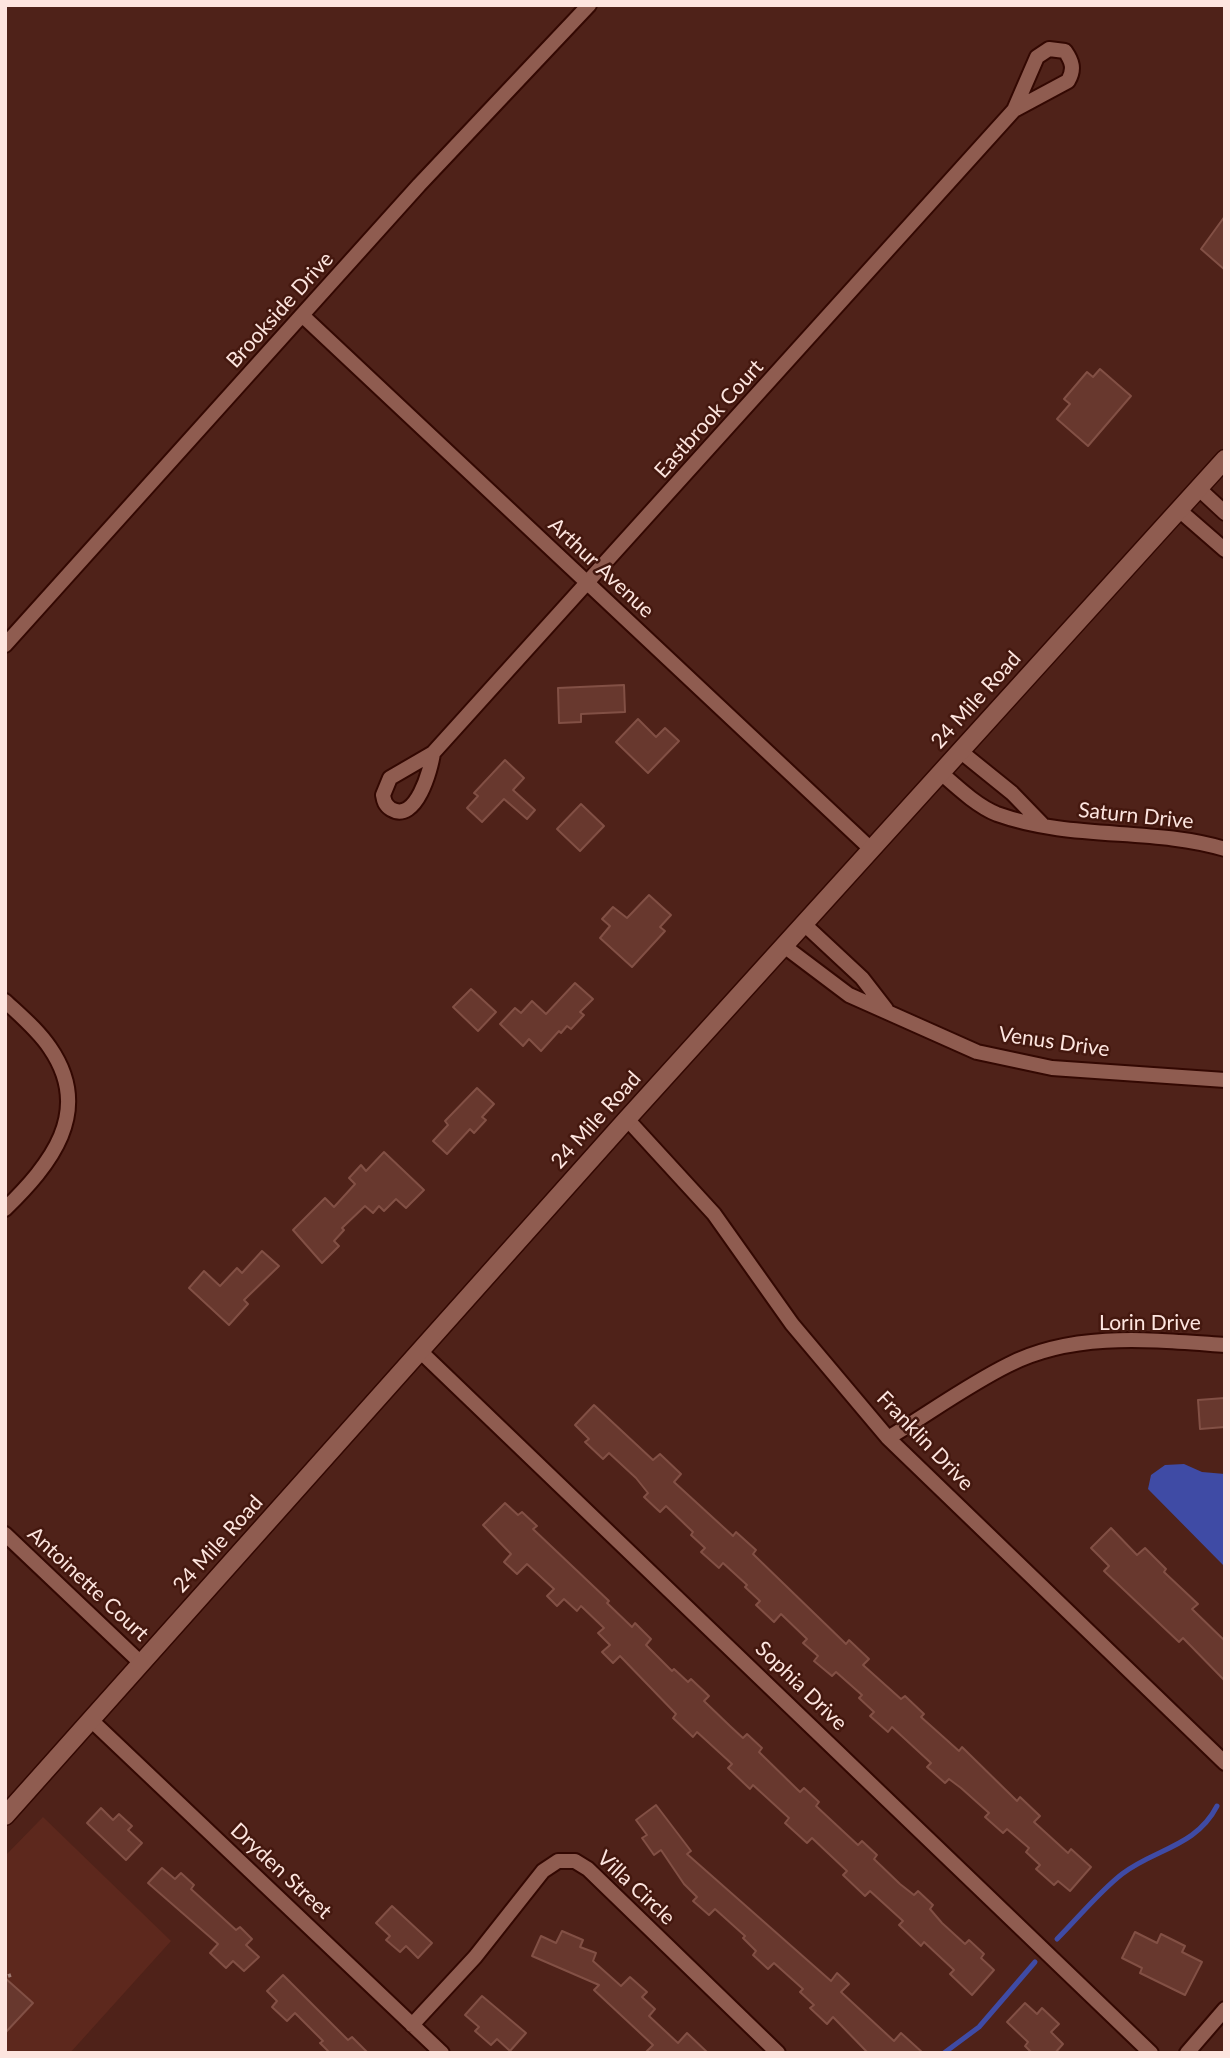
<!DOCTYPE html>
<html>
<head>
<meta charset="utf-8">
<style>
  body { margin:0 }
  #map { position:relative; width:1230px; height:2058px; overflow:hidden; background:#4f2219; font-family:Lato,sans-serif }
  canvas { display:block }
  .frame { position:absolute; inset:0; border:7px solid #fde5df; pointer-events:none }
</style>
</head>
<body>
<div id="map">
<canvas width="1230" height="2058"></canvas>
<div class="frame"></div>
</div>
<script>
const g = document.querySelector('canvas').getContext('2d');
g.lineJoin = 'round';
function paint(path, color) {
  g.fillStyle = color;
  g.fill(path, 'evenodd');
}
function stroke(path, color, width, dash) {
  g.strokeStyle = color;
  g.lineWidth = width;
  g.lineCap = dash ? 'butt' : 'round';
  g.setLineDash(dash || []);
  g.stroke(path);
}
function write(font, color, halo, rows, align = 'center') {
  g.font = font + ' Lato,sans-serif';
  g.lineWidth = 5;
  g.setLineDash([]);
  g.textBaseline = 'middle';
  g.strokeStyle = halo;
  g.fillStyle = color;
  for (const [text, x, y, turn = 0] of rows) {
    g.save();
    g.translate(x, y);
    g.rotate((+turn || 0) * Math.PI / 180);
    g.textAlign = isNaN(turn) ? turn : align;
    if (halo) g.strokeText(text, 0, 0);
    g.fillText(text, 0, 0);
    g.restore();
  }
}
const built = new Path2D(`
  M 43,1817 L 171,1941 L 70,2053 L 5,2053 L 5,1856 Z`);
const water = new Path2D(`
  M 1184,1464 L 1202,1472 L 1225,1474 L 1225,1567 L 1148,1489 L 1151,1475 L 1165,1465 Z`);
const stream = new Path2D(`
  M 1057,1939 C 1078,1918 1099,1892 1122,1874 C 1154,1849 1196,1847 1217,1806
  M 944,2053 L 979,2027 L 1035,1962`);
const building = new Path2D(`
  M 1225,216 L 1225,270 L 1201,249 Z
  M 1100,369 L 1131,396 L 1088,446 L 1057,419 L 1070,404 L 1064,399 L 1087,372 L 1093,377 Z
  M 624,685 L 625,712 L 581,714 L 581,722 L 559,723 L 558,688 Z
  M 638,719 L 656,737 L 665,728 L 679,741 L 648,773 L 616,742 Z
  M 505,760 L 524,778 L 513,790 L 535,810 L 527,819 L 504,799 L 482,822 L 467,808 L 478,796 L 474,793 Z
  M 581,804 L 604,826 L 580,851 L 557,829 Z
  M 649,895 L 671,915 L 660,927 L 665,931 L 632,967 L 600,938 L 610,926 L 602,919 L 613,907 L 627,918 Z
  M 575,983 L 593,999 L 580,1012 L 584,1015 L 571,1029 L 567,1026 L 561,1033 L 559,1031 L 541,1051 L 529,1039 L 523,1046 L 500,1024 L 515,1008 L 521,1013 L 532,1001 L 546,1014 Z
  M 471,989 L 496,1012 L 478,1031 L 453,1007 Z
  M 477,1088 L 494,1104 L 482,1117 L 486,1120 L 474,1133 L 470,1129 L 447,1154 L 433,1141 L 448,1125 L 445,1121 Z
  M 384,1152 L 424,1190 L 406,1208 L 396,1199 L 384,1211 L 379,1206 L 373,1213 L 365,1206 L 342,1228 L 344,1230 L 334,1241 L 339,1246 L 322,1263 L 293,1230 L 325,1198 L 334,1207 L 355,1184 L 349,1178 L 361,1165 L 366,1171 Z
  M 262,1251 L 279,1266 L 244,1300 L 248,1304 L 229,1325 L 189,1288 L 204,1271 L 220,1286 L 237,1268 L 242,1273 Z
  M 1225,1398 L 1225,1427 L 1200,1429 L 1198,1400 Z
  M 594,1405 L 653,1460 L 660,1454 L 681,1474 L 674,1482 L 733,1536 L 736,1532 L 756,1550 L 753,1554 L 846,1644 L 849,1640 L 869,1659 L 863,1665 L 901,1699 L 905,1696 L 924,1714 L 921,1717 L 959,1751 L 962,1747 L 1017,1801 L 1020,1797 L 1040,1816 L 1034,1822 L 1068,1853 L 1071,1849 L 1091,1867 L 1070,1891 L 1058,1881 L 1054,1885 L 1036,1869 L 1040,1865 L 1026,1852 L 1029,1848 L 1007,1829 L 1003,1833 L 985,1817 L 989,1813 L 961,1788 L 949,1779 L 945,1783 L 927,1767 L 931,1763 L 892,1727 L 888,1732 L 870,1716 L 874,1712 L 859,1698 L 862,1695 L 836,1672 L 832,1676 L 814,1661 L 818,1656 L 803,1643 L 807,1639 L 781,1614 L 774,1622 L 756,1605 L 760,1601 L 745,1587 L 747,1585 L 723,1563 L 719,1568 L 701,1552 L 705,1548 L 691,1535 L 693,1532 L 666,1506 L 660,1512 L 644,1497 L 648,1493 L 636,1478 L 609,1453 L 603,1459 L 585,1442 L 589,1439 L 575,1425 Z
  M 505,1503 L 518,1515 L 522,1512 L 537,1526 L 533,1529 L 609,1601 L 607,1603 L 632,1627 L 635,1623 L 651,1639 L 646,1645 L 672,1671 L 674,1669 L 688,1682 L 691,1679 L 709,1696 L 704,1701 L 730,1726 L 743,1738 L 747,1734 L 762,1748 L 759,1752 L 800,1792 L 804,1788 L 819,1802 L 816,1806 L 845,1833 L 858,1845 L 862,1841 L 877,1855 L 874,1859 L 900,1884 L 914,1895 L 918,1891 L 933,1905 L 930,1909 L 942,1923 L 965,1944 L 969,1940 L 984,1954 L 981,1958 L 994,1970 L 972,1995 L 950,1974 L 954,1970 L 924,1942 L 921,1946 L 899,1925 L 903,1921 L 870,1891 L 865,1896 L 843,1875 L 847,1871 L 812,1838 L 807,1843 L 785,1823 L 789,1818 L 753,1785 L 750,1789 L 728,1768 L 732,1764 L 697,1732 L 693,1737 L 673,1718 L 676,1714 L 620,1656 L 613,1663 L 602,1652 L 610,1645 L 598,1633 L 604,1628 L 581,1606 L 577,1611 L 564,1599 L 557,1606 L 547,1596 L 554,1589 L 527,1564 L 517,1574 L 504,1562 L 511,1554 L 483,1525 Z
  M 1111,1528 L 1137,1555 L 1145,1548 L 1166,1569 L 1164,1572 L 1198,1604 L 1192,1609 L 1225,1641 L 1225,1681 L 1183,1638 L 1179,1642 L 1104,1571 L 1109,1566 L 1091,1548 Z
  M 656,1805 L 691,1851 L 687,1854 L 831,1981 L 837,1973 L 849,1984 L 841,1992 L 894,2041 L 901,2033 L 923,2053 L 868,2053 L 833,2017 L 827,2024 L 810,2008 L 814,2005 L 800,1992 L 803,1989 L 774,1963 L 768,1969 L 753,1955 L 756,1951 L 743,1938 L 745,1936 L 715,1909 L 709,1915 L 693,1901 L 697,1897 L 684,1884 L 661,1850 L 654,1855 L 642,1838 L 647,1835 L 636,1820 Z
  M 101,1808 L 113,1820 L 119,1814 L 132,1826 L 128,1830 L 142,1843 L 126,1860 L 87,1823 Z
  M 162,1868 L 175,1879 L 181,1873 L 194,1885 L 191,1889 L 236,1930 L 240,1927 L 252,1939 L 246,1945 L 259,1957 L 244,1971 L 233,1961 L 226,1968 L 210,1953 L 218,1944 L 148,1883 Z
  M 392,1906 L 432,1943 L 418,1958 L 406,1946 L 400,1952 L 386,1940 L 390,1936 L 376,1923 Z
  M 562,1931 L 583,1940 L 580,1947 L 596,1953 L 593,1961 L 621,1986 L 630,1977 L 647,1992 L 642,1997 L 655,2009 L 649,2016 L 678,2043 L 687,2033 L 708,2053 L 645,2053 L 653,2045 L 594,1990 L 599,1985 L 532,1956 L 541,1936 L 556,1943 Z
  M 1135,1932 L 1157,1943 L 1161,1934 L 1185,1946 L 1182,1952 L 1202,1962 L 1185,1995 L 1140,1973 L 1142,1968 L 1122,1958 Z
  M 283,1975 L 348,2040 L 352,2037 L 368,2053 L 330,2053 L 320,2043 L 323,2041 L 295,2013 L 287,2021 L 272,2007 L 277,2001 L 267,1991 Z
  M 5,1978 L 33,2003 L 5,2033 Z
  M 482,1996 L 526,2033 L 510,2051 L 497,2039 L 491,2045 L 475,2031 L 479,2027 L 465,2015 Z
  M 1025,2003 L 1037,2014 L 1042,2008 L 1059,2024 L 1051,2032 L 1063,2044 L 1055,2053 L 1032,2053 L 1025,2046 L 1028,2042 L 1007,2022 Z`);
const path = new Path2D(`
  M 8,1976 L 11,1975`);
const minor = new Path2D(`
  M 303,316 L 872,850
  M 1198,488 L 1225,513
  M 1179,510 L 1225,550
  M 5,645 L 419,185 L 589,5
  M 960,751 L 1012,793 L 1042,824
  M 433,753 C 431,769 416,824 391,809 C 385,805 384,801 383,795 L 390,778 L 433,753 L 1014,110 L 1068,81 C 1075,69 1072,61 1065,51 L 1049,49 L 1037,57 L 1014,110
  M 941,773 C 957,787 977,806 997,814 C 1072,841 1152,827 1225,849
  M 804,924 L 862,978 L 886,1009
  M 784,946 L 849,995 L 977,1052 L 1052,1068 L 1225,1080
  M 5,1001 C 21,1016 38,1030 50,1048 C 94,1112 50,1165 5,1209
  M 627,1119 L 714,1214 L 792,1324 L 888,1438 L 1225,1763
  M 420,1351 L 1151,2053
  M 888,1438 C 928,1414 966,1386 1008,1365 C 1074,1331 1153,1340 1225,1345
  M 5,1534 L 142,1664
  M 91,1720 L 442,2053
  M 412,2025 L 475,1957 L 543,1871 L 558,1861 L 575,1861 L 588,1869 L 778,2053
  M 1187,2053 L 1225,2009`);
const tertiary = new Path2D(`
  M 5,1816 L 627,1119 L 1225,459`);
const streetNames = [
  ["Brookside Drive",280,310,-48],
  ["Eastbrook Court",709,419,-48],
  ["Arthur Avenue",601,568,43],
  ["24 Mile Road",976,700,-48],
  ["Saturn Drive",1136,816,6],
  ["Venus Drive",1054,1042,8],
  ["24 Mile Road",596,1120,-48],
  ["Lorin Drive",1150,1323],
  ["Franklin Drive",925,1441,46],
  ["24 Mile Road",218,1544,-48],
  ["Antoinette Court",88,1584,43],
  ["Sophia Drive",801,1686,44],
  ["Dryden Street",281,1871,43],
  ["Villa Circle",636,1888,43]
];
paint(built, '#5d281d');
paint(water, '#3f4ba5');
stroke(stream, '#3f4ba5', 5);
paint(building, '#68382e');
stroke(building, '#825045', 2);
stroke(minor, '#330802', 18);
stroke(tertiary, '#330802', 21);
stroke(path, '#9d7971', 3.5, [3.5, 5]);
stroke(minor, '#8f5c50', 14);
stroke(tertiary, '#8f5c50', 18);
write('21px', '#fde5df', '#44180f', streetNames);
</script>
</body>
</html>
